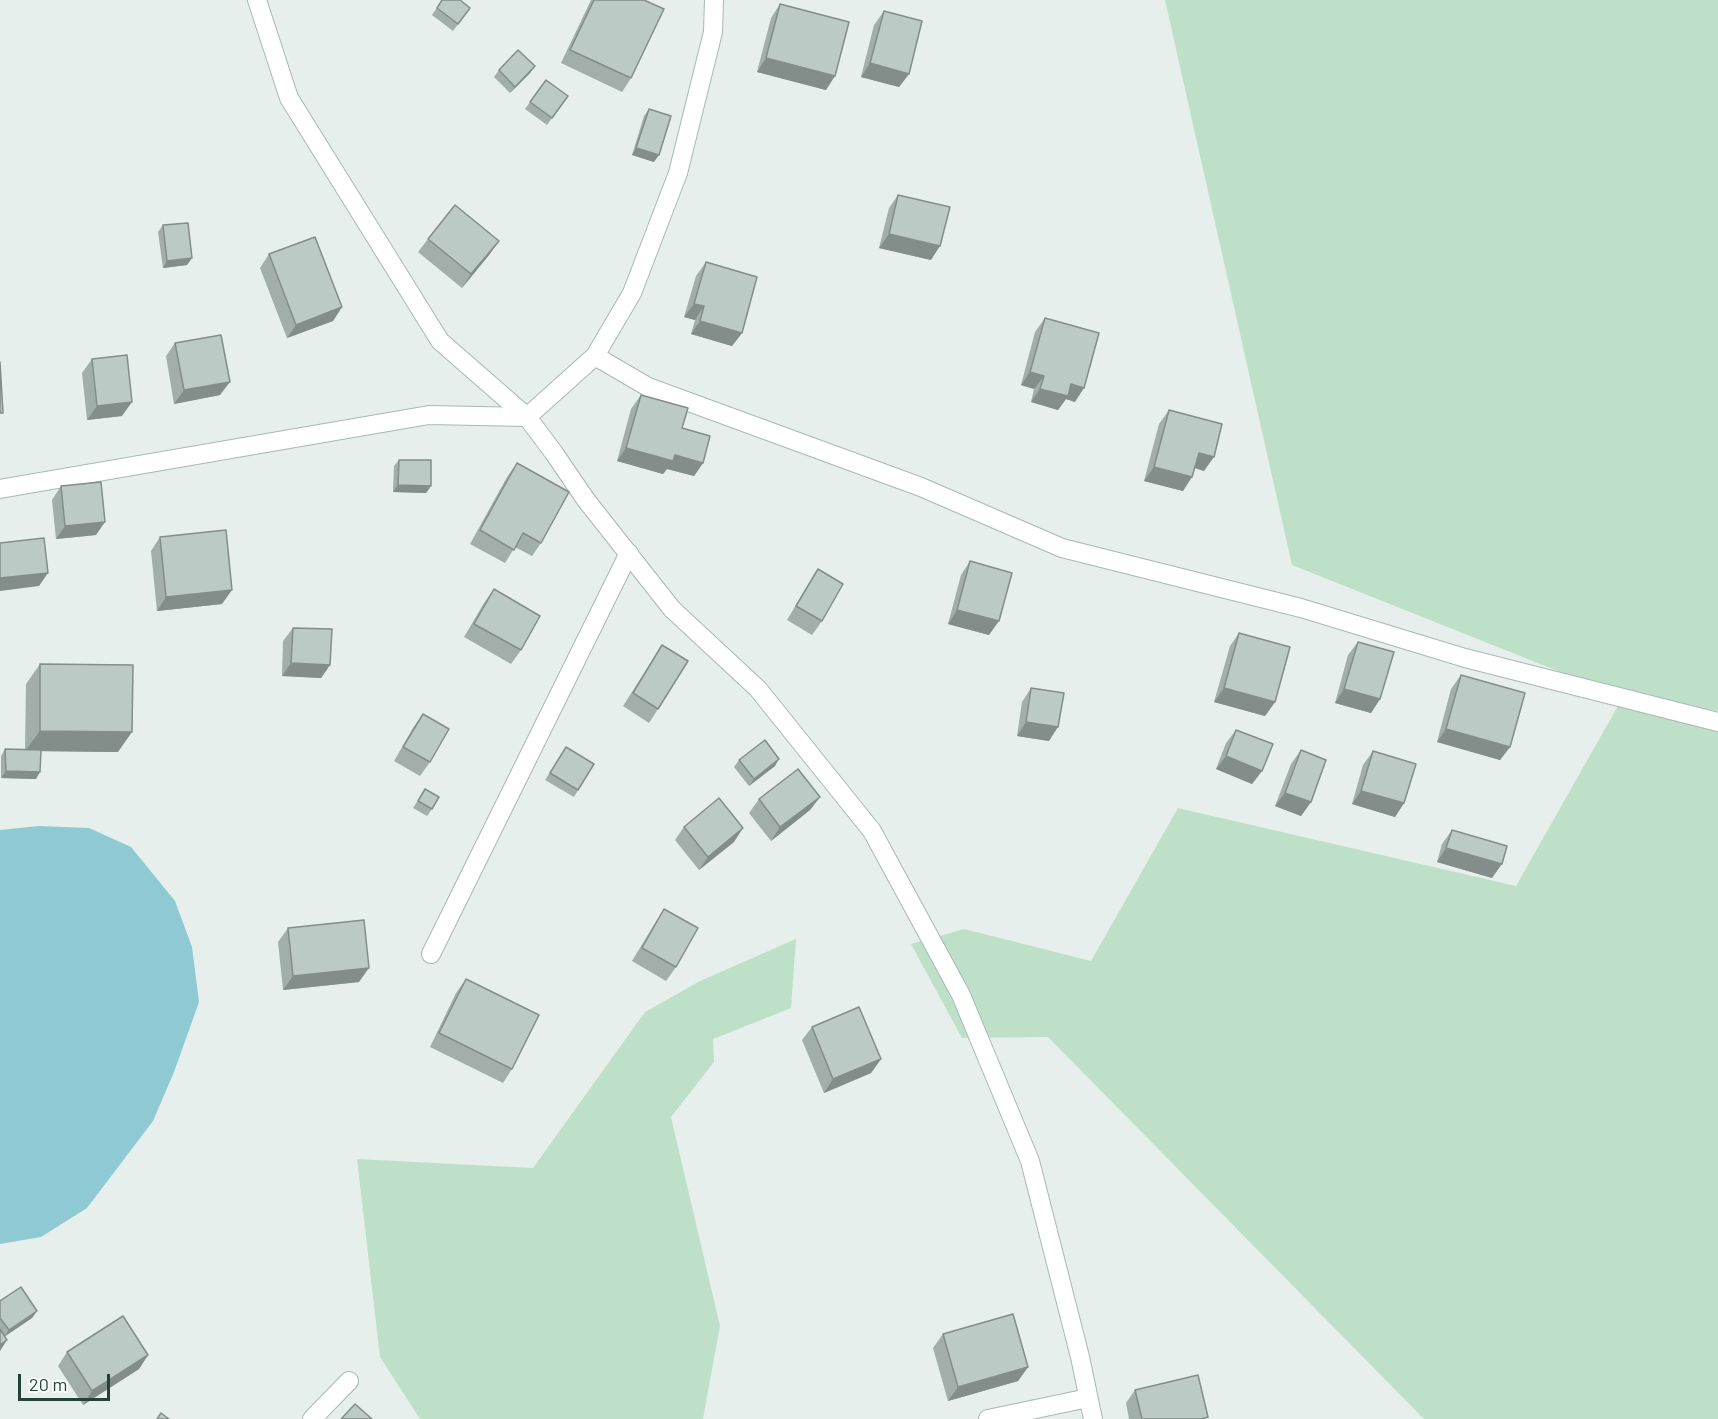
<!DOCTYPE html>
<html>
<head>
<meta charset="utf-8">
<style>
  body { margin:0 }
  #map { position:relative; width:1718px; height:1419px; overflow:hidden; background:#e6efeb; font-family:Barlow,sans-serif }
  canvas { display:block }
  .scale { position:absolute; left:18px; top:1374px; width:92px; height:27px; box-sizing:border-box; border:3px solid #24423a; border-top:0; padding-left:8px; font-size:18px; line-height:21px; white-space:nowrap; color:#24423a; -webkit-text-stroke:4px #f7fbf9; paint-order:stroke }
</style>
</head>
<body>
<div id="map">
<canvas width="1718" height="1419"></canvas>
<div class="scale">20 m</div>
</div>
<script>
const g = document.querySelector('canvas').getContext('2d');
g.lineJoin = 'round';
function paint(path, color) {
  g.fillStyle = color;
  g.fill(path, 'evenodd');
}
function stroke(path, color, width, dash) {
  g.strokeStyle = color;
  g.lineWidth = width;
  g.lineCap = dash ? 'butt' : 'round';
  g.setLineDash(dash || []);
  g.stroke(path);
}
const green = new Path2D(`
  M 1165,0 L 1718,0 L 1718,711 L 1629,698 L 1718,727 L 1718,1419 L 1424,1419 L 1048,1037 L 962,1038 L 911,944 L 964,929 L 1091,961 L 1178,808 L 1516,886 L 1623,697 L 1292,565 Z
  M 796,939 L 791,1008 L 713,1039 L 714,1062 L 671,1117 L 720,1326 L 703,1419 L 420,1419 L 380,1357 L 357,1159 L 533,1168 L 645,1012 L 700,981 Z`);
const water = new Path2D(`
  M 39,826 L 89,828 L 131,847 L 175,901 L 192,947 L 199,1002 L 174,1072 L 153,1121 L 87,1208 L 41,1237 L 0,1244 L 0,830 Z`);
const service = new Path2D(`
  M 257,0 L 289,98 L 440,341 L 527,417
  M 431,954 L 629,553
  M 988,1419 L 1088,1398`);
const minor = new Path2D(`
  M 595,356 L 648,387 L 921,487 L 1062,548 L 1301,608 L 1465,658 L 1718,722
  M 527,417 L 554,453 L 586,500 L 672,609 L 758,689 L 872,831 L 961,995 L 1030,1161 L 1080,1357 L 1093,1419
  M 0,489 L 429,415 L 527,417 L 595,356 L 632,293 L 678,173 L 713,32 L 714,0
  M 312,1419 L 349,1381`);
const wall = new Path2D(`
  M 442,0 L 470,8 L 453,31 L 432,15 Z
  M 591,0 L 644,0 L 631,78 L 622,92 L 561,63 Z
  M 780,4 L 826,90 L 757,72 L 771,18 Z
  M 884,11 L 909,74 L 899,87 L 861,77 L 874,25 Z
  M 535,66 L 530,73 L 510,93 L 494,77 L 499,70 Z
  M 546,80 L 568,96 L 547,125 L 525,109 Z
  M 649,109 L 654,162 L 632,155 L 644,116 Z
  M 898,195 L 931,260 L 879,248 L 889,208 Z
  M 163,225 L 192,258 L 187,265 L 163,268 L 158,232 Z
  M 428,239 L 499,241 L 489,255 L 462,288 L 418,252 Z
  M 269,254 L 342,307 L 333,321 L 287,338 L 260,268 Z
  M 706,262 L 742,333 L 732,346 L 691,334 L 695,320 L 684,317 L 696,276 Z
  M 1045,318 L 1075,402 L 1066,399 L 1058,410 L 1031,402 L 1034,389 L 1021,385 L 1035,332 Z
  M 175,343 L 220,395 L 174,404 L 166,356 Z
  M 92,359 L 122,416 L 87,420 L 82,373 Z
  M 641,395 L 682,428 L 703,463 L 694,476 L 667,469 L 663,474 L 617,461 L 631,409 Z
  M 1169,410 L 1204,471 L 1195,468 L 1183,491 L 1144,481 L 1159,424 Z
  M 399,460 L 431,486 L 426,493 L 393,492 L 394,466 Z
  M 517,463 L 541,543 L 532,556 L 515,547 L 505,563 L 470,544 L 507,477 Z
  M 61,486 L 96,535 L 56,539 L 52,500 Z
  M 160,537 L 222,604 L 157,611 L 151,551 Z
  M 970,561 L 989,635 L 948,624 L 961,575 Z
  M 818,569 L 822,621 L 812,635 L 787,620 L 809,583 Z
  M 494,589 L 521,650 L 511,664 L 464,637 L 484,603 Z
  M 293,628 L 330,665 L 321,678 L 282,676 L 283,641 Z
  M 1239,633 L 1275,702 L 1265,716 L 1214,702 L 1230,646 Z
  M 1358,642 L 1380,699 L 1371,713 L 1335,703 L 1348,655 Z
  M 662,645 L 658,709 L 649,723 L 623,706 Z
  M 40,664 L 118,752 L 41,751 L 36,779 L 1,778 L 1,756 L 5,749 L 25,750 L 26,684 Z
  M 1461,675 L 1510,747 L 1500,760 L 1437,742 L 1451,689 Z
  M 1031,688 L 1049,741 L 1017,736 L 1022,702 Z
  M 423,714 L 430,762 L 420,776 L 394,761 L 413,728 Z
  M 1236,730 L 1262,771 L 1252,784 L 1216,769 L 1226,743 Z
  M 566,747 L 578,790 L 574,797 L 545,780 Z
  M 1301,750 L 1311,802 L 1301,816 L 1275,806 L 1291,764 Z
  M 1373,751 L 1404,803 L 1395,817 L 1352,804 L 1363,765 Z
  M 739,760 L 775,766 L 749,786 L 734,767 Z
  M 425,789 L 432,809 L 427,816 L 413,808 Z
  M 820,797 L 810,810 L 771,841 L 749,813 L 759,799 Z
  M 684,827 L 734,842 L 699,870 L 675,840 Z
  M 1452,830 L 1492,878 L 1437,862 L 1442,844 Z
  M 664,909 L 676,967 L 666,981 L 632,961 L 655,923 Z
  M 288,928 L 359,982 L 283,990 L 278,942 Z
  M 466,979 L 512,1069 L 503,1083 L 430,1047 L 456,993 Z
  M 812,1027 L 881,1059 L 871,1073 L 824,1093 L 802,1040 Z
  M 0,1301 L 37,1311 L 32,1318 L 5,1336 L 0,1351 Z
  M 943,1334 L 1028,1367 L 1018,1381 L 948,1401 L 933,1348 Z
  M 67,1352 L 148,1355 L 139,1369 L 83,1405 L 58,1366 Z
  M 1135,1390 L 1207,1419 L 1129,1419 L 1126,1403 Z`);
const shadedWall = new Path2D(`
  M 766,58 L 835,76 L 826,90 L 757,72 Z
  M 870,63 L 909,74 L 899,87 L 861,77 Z
  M 535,66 L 530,73 L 510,93 L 515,87 Z
  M 636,148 L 659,155 L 654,162 L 632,155 Z
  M 889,234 L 940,246 L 931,260 L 879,248 Z
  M 499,241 L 489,255 L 462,288 L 471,274 Z
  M 192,258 L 187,265 L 163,268 L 167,261 Z
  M 694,304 L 704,306 L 695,320 L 684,317 Z
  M 342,307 L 333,321 L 287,338 L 296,325 Z
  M 700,321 L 742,333 L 732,346 L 691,334 Z
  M 1030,372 L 1044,376 L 1034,389 L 1021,385 Z
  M 230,382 L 220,395 L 174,404 L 184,390 Z
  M 1071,384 L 1084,388 L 1075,402 L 1066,399 L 1058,410 L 1031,402 L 1040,389 Z
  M 132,402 L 122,416 L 87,420 L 97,406 Z
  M 626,448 L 675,455 L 703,463 L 694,476 L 667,469 L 663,474 L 617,461 Z
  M 1199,453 L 1214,457 L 1204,471 L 1189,466 Z
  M 1154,467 L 1192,477 L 1183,491 L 1144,481 Z
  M 398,485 L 431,486 L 426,493 L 393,492 Z
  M 105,522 L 96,535 L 56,539 L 65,526 Z
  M 48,573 L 39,586 L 0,591 L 0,578 Z
  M 232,590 L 222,604 L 157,611 L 166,597 Z
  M 957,610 L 999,621 L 989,635 L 948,624 Z
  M 291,663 L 330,665 L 321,678 L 282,676 Z
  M 1224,688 L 1275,702 L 1265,716 L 1214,702 Z
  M 1344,689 L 1380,699 L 1371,713 L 1335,703 Z
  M 1026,722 L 1058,727 L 1049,741 L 1017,736 Z
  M 1446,729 L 1510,747 L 1500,760 L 1437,742 Z
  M 40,731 L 132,732 L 118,752 L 25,751 Z
  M 1226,756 L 1262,771 L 1252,784 L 1216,769 Z
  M 779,759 L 775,766 L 749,786 L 754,779 Z
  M 6,771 L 40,772 L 36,779 L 1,778 Z
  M 1361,791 L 1404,803 L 1395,817 L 1352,804 Z
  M 1285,793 L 1311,802 L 1301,816 L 1275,806 Z
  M 820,797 L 810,810 L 771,841 L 780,827 Z
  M 743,828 L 734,842 L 699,870 L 708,857 Z
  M 1446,848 L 1502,864 L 1492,878 L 1437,862 Z
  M 369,968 L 359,982 L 283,990 L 293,976 Z
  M 881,1059 L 871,1073 L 824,1093 L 833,1079 Z
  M 37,1311 L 32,1318 L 4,1337 L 9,1330 Z
  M 7,1340 L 0,1351 L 0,1345 Z
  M 148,1355 L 139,1369 L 83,1405 L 92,1391 Z
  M 1028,1367 L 1018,1381 L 948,1401 L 958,1387 Z`);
const building = new Path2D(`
  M 442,0 L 460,0 L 470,8 L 458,24 L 437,8 Z
  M 594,0 L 644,0 L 664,9 L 631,78 L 570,50 Z
  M 780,4 L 849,22 L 835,76 L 766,58 Z
  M 884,11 L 922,21 L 909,74 L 870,63 Z
  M 518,50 L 535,66 L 515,87 L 499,70 Z
  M 546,80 L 568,96 L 552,118 L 530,102 Z
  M 649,109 L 671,116 L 659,155 L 636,148 Z
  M 898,195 L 950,207 L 940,246 L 889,234 Z
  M 455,205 L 499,241 L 471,274 L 428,239 Z
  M 188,223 L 192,258 L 167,261 L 163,225 Z
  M 315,237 L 342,307 L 296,325 L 269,254 Z
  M 706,262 L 757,277 L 742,333 L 700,321 L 704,306 L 694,304 Z
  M 1045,318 L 1099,333 L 1084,388 L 1071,384 L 1068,396 L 1040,389 L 1044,376 L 1030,372 Z
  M 221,335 L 230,382 L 184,390 L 175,343 Z
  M 127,355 L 132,402 L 97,406 L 92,359 Z
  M 0,362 L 3,413 L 0,413 Z
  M 641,395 L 688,408 L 682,428 L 710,436 L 703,463 L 675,455 L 673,461 L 626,448 Z
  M 1169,410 L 1222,424 L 1214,457 L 1199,453 L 1192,477 L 1154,467 Z
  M 399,460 L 431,460 L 431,486 L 398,485 Z
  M 517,463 L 569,492 L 541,543 L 523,533 L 514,550 L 480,530 Z
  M 101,482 L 105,522 L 65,526 L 61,486 Z
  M 226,530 L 232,590 L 166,597 L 160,537 Z
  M 44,538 L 48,573 L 0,578 L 0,543 Z
  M 970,561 L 1012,573 L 999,621 L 957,610 Z
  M 818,569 L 843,584 L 822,621 L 796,606 Z
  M 494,589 L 540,616 L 521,650 L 474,624 Z
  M 293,628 L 332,629 L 330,665 L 291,663 Z
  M 1239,633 L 1290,647 L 1275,702 L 1224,688 Z
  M 1358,642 L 1394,652 L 1380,699 L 1344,689 Z
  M 662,645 L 688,661 L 658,709 L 633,693 Z
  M 40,664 L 133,665 L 132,732 L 40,731 Z
  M 1461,675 L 1525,693 L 1510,747 L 1446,729 Z
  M 1031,688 L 1064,693 L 1058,727 L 1026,722 Z
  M 423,714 L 449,729 L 430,762 L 403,747 Z
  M 1236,730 L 1273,744 L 1262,771 L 1226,756 Z
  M 765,740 L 779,759 L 754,779 L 739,760 Z
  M 566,747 L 594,764 L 578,790 L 550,773 Z
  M 5,749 L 41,750 L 40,772 L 6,771 Z
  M 1301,750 L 1326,760 L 1311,802 L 1285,793 Z
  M 1373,751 L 1416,764 L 1404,803 L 1361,791 Z
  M 798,769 L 820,797 L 780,827 L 759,799 Z
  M 425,789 L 439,797 L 432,809 L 418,801 Z
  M 719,798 L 743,828 L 708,857 L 684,827 Z
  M 1452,830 L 1507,846 L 1502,864 L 1446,848 Z
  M 664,909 L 698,928 L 676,967 L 642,948 Z
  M 364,920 L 369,968 L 293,976 L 288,928 Z
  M 466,979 L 539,1015 L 512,1069 L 439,1033 Z
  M 859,1007 L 881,1059 L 833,1079 L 812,1027 Z
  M 21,1287 L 37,1311 L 9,1330 L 0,1318 L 0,1301 Z
  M 1013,1314 L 1028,1367 L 958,1387 L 943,1334 Z
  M 123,1316 L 148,1355 L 92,1391 L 67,1352 Z
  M 0,1329 L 7,1340 L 0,1345 Z
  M 1198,1375 L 1208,1417 L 1201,1419 L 1142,1419 L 1135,1390 Z
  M 355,1404 L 372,1419 L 341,1419 Z
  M 161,1413 L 169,1419 L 157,1419 Z`);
paint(green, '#bfe0c8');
paint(water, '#8ec9d4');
stroke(service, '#a8b8b2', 20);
stroke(minor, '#a8b8b2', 20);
stroke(service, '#fff', 18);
stroke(minor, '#fff', 18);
paint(wall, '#a1aea9');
paint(shadedWall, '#838d89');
paint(building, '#bbcac4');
stroke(building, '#838d89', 1.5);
</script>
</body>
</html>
